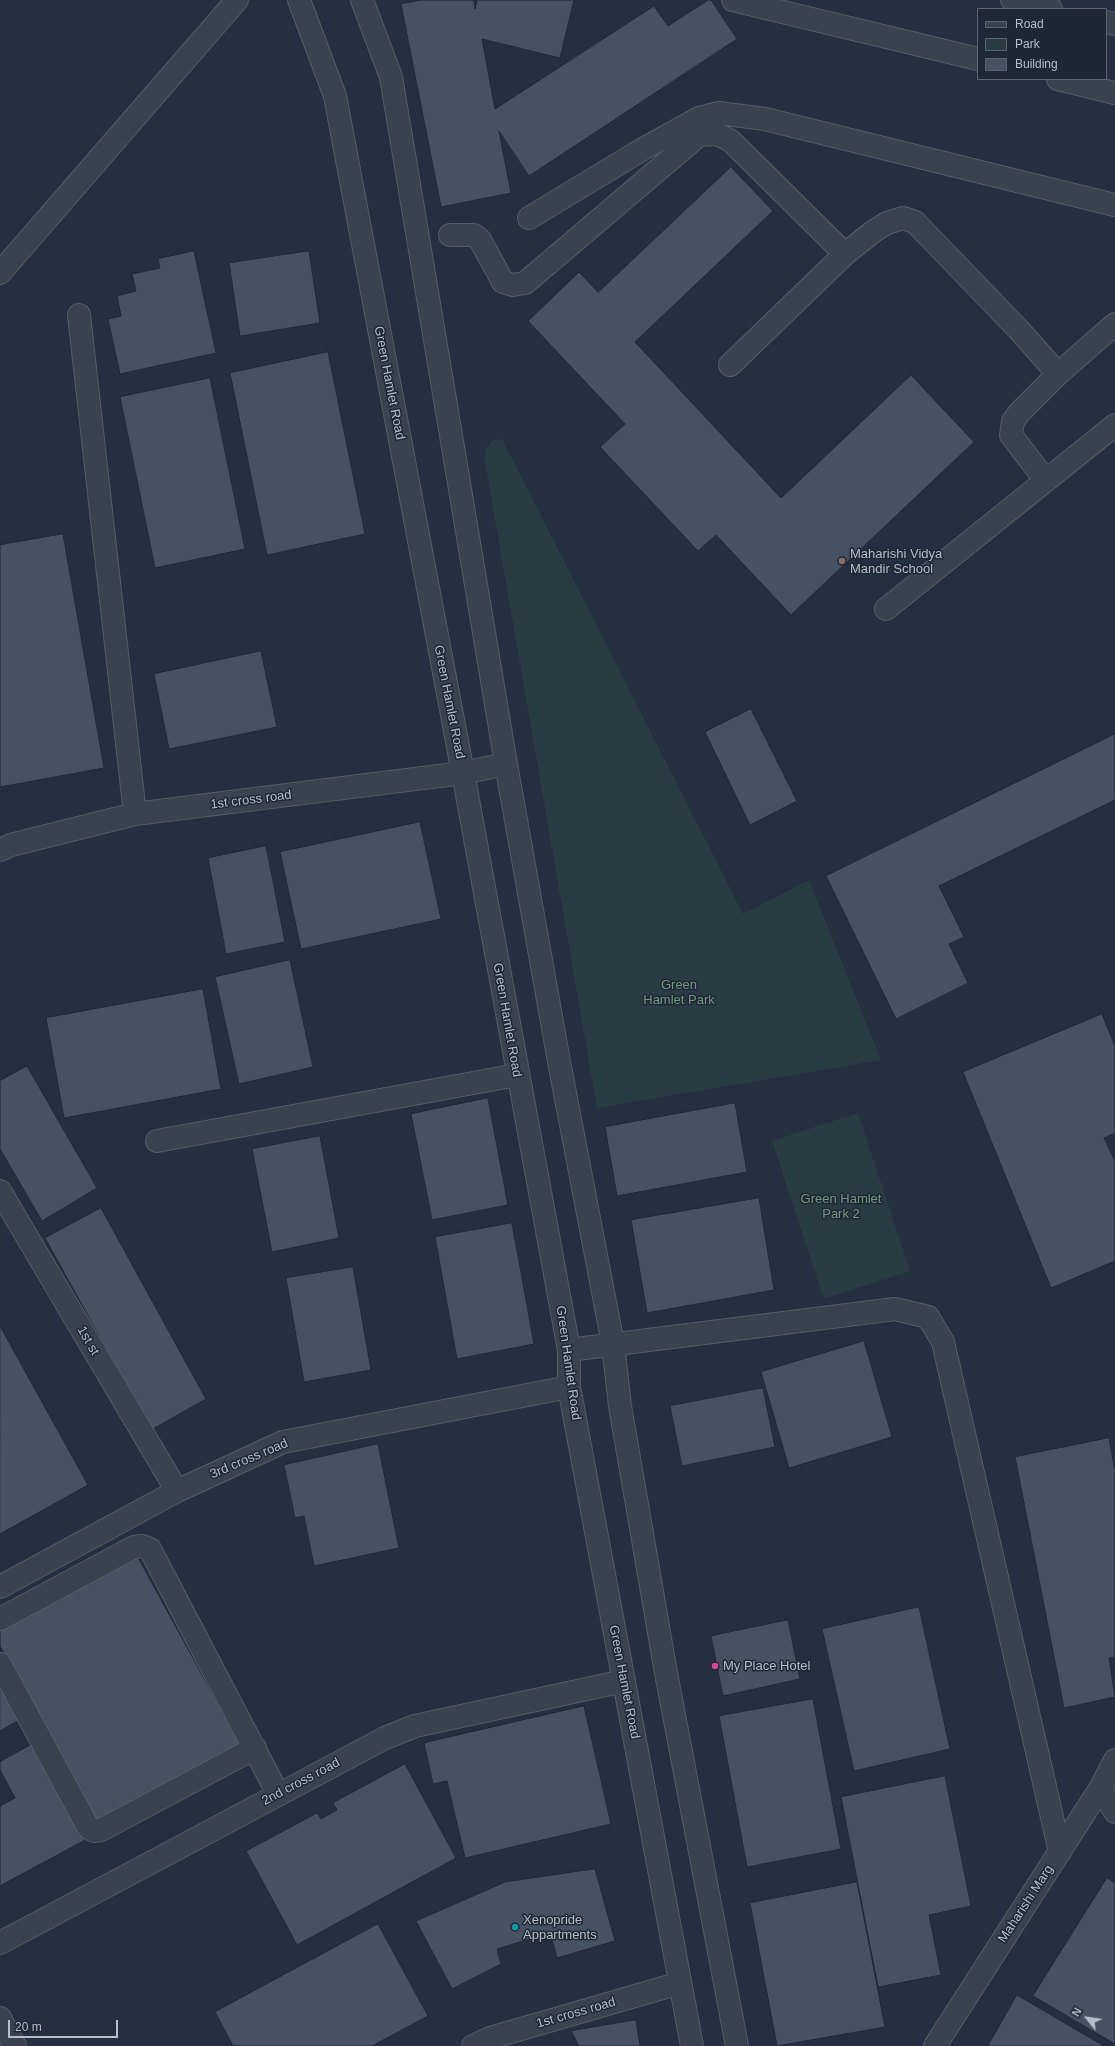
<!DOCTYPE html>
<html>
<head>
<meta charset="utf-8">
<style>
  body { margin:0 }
  #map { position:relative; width:1115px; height:2046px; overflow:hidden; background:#262f41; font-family:Helvetica,sans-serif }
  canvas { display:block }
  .legend { position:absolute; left:977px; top:8px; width:130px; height:72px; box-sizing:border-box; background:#1f2736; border:1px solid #5c6372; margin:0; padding:5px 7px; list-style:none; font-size:12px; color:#b7bdcb }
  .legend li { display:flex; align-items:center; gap:8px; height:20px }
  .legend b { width:20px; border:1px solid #5c6372 }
  .north { position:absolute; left:1067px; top:1998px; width:40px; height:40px; -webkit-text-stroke:3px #1f2736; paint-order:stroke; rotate:300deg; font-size:11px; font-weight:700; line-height:16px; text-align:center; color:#b7bdcb }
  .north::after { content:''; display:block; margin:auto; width:14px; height:18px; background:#b7bdcb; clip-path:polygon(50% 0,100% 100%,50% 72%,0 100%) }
  .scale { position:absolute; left:8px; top:2020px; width:110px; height:18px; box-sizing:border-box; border:2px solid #b7bdcb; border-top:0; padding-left:5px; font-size:12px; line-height:14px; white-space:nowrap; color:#b7bdcb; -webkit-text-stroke:3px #1f2736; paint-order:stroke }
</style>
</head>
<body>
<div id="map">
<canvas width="1115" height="2046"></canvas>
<ul class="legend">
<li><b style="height:5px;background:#3a4250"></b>Road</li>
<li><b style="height:11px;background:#283d42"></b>Park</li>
<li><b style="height:11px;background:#475164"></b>Building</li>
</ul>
<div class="north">N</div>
<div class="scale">20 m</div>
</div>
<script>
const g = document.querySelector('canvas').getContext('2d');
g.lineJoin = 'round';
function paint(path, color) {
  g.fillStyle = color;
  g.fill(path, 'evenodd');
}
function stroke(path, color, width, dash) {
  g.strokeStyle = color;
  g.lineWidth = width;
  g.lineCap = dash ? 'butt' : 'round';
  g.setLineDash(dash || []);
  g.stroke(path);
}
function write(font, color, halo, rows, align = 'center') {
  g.font = font + ' Helvetica,sans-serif';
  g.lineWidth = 3;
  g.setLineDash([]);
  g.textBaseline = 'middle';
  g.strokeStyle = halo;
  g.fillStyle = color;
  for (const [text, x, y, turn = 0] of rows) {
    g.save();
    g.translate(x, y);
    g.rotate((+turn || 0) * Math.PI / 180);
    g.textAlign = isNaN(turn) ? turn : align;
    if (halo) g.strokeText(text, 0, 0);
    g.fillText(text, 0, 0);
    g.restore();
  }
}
const green = new Path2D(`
  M 502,439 L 743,914 L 809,880 L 881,1060 L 597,1108 L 485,462 L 486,448 L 493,440 Z
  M 858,1113 L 910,1271 L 824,1299 L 772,1141 Z`);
const building = new Path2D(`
  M 422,0 L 474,0 L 475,9 L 477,0 L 574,0 L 560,58 L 482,39 L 495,109 L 654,6 L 668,26 L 708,0 L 711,0 L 737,39 L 529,176 L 499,131 L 511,193 L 441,207 L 401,4 Z
  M 731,167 L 773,211 L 635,342 L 781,498 L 911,375 L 974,442 L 791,615 L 716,535 L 698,551 L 600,447 L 625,424 L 528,321 L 579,272 L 598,292 Z
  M 194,251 L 216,353 L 120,374 L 108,319 L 121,316 L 117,296 L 136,291 L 132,274 L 160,268 L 158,259 Z
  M 309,251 L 320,323 L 240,336 L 229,263 Z
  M 328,352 L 365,534 L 267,555 L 230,373 Z
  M 210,378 L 245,549 L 155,568 L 120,397 Z
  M 63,534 L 104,768 L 0,787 L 0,545 Z
  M 261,651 L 277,727 L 169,749 L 154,674 Z
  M 751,709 L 797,801 L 750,825 L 705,732 Z
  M 1115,734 L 1115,800 L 939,886 L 964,937 L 949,944 L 968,983 L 896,1019 L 826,876 Z
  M 420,822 L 441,919 L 301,949 L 280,852 Z
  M 266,846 L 285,942 L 226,954 L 208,858 Z
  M 290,960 L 313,1067 L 239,1084 L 215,977 Z
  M 203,989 L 221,1089 L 64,1118 L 46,1018 Z
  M 1102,1014 L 1115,1046 L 1115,1133 L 1104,1138 L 1115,1161 L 1115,1261 L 1051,1288 L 963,1072 Z
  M 27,1066 L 97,1188 L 42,1221 L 0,1149 L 0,1081 Z
  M 488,1098 L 508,1205 L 432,1220 L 411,1114 Z
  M 735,1103 L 747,1172 L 617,1196 L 605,1127 Z
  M 320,1136 L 339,1238 L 272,1252 L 252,1149 Z
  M 759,1198 L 774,1290 L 647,1313 L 631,1220 Z
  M 101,1208 L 206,1399 L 151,1430 L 45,1238 Z
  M 512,1223 L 534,1344 L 457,1359 L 435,1237 Z
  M 353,1267 L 371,1370 L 304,1382 L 286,1278 Z
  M 0,1326 L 88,1485 L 0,1534 Z
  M 864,1341 L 892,1437 L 789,1468 L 761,1372 Z
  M 763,1388 L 775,1447 L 682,1466 L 670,1406 Z
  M 1109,1438 L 1115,1471 L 1115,1657 L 1109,1658 L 1115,1697 L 1064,1708 L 1015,1457 Z
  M 378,1444 L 399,1548 L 314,1566 L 304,1516 L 295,1518 L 284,1465 Z
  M 135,1552 L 241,1746 L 97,1825 L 0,1646 L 0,1626 Z
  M 919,1607 L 950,1749 L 854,1771 L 822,1629 Z
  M 788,1620 L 800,1679 L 723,1696 L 711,1636 Z
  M 0,1682 L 21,1719 L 0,1731 Z
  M 813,1699 L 841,1849 L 747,1867 L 719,1716 Z
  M 584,1706 L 611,1824 L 465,1858 L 447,1781 L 433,1784 L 424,1743 Z
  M 34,1743 L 85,1840 L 0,1886 L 0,1806 L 15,1798 L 0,1770 L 0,1762 Z
  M 405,1764 L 456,1858 L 297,1945 L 246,1851 L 317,1813 L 321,1819 L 337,1810 L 333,1803 Z
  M 945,1776 L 971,1906 L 929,1915 L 941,1975 L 878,1987 L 841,1797 Z
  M 595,1869 L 615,1941 L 557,1958 L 550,1933 L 497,1949 L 501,1964 L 452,1989 L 416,1921 L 505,1882 Z
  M 1107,1878 L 1115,1883 L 1115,2044 L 1033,1996 Z
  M 857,1882 L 885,2027 L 777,2046 L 750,1903 Z
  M 378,1924 L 428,2016 L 372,2046 L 233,2046 L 215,2012 Z
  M 1017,1995 L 1104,2046 L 988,2046 Z
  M 636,2020 L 640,2046 L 579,2046 L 571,2031 Z`);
const minor = new Path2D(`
  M 299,0 L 335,96 L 463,773 L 569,1350 L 569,1387 L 692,2046
  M 362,0 L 391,77 L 506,764 L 560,1067 L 613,1344 L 620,1406 L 666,1673 L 737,2046
  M 733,0 L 978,59
  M 1012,0 L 1051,9
  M 1106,22 L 1115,24
  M 1058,79 L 1115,93
  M 529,218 L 643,149 L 699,118 L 719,113 L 765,119 L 1115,205
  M 450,235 L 474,235 L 480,240 L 503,282 L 513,285 L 525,283 L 699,135 L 717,134 L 731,141 L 845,254
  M 0,273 L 237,0
  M 79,315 L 135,814
  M 730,365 L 845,254 L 874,231 L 887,223 L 903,218 L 915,222 L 1019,330 L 1058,374 L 1115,324
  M 1046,481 L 1011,435 L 1013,421 L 1019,413 L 1058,374
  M 886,609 L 1115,425
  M 0,850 L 11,845 L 135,814 L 463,773 L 506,764
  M 157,1141 L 517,1075
  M 0,1191 L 177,1491
  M 569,1350 L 895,1309 L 928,1317 L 943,1342 L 1060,1852
  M 0,1587 L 177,1491 L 283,1442 L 569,1387
  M 0,1619 L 134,1547 L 142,1546 L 150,1549 L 278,1794
  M 0,1664 L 88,1827 L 94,1831 L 101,1830 L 255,1748
  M 1101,1787 L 1115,1812
  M 0,1943 L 385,1738 L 415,1726 L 624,1681
  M 0,2018 L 15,2046
  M 473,2046 L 490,2038 L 680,1983
  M 935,2046 L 1101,1787 L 1115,1760`);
const markers = [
  [842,561,4,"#8d6e63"],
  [715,1666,4,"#d1479c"],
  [515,1927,4,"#0f9aa8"]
];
const streetNames = [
  ["Green Hamlet Road",389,383,79],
  ["Green Hamlet Road",449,702,79],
  ["1st cross road",251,800,-7],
  ["Green Hamlet Road",507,1020,80],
  ["1st st",88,1341,60],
  ["Green Hamlet Road",568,1363,82],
  ["3rd cross road",249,1459,-23],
  ["Green Hamlet Road",624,1682,79],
  ["2nd cross road",301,1782,-28],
  ["Maharishi Marg",1026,1904,-57],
  ["1st cross road",576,2013,-16]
];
const poiNames = [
  ["Maharishi Vidya",850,554],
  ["Mandir School",850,569],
  ["My Place Hotel",723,1666],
  ["Xenopride",523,1920],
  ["Appartments",523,1935]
];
const parkNames = [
  ["Green",679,985],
  ["Hamlet Park",679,1000],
  ["Green Hamlet",841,1199],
  ["Park 2",841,1214]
];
paint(green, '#283d42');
paint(building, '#475164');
stroke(building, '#212938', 1);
stroke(minor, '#555d6b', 24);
stroke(minor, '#3a4250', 22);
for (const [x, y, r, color] of markers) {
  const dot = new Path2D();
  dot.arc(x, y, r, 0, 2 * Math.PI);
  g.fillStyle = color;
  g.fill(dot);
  stroke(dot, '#1f2736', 1.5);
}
write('13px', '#b7bdcb', '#1f2736', streetNames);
write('13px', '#b7bdcb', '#1f2736', poiNames, 'left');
write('13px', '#6e9b7b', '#1f2736', parkNames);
</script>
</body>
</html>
